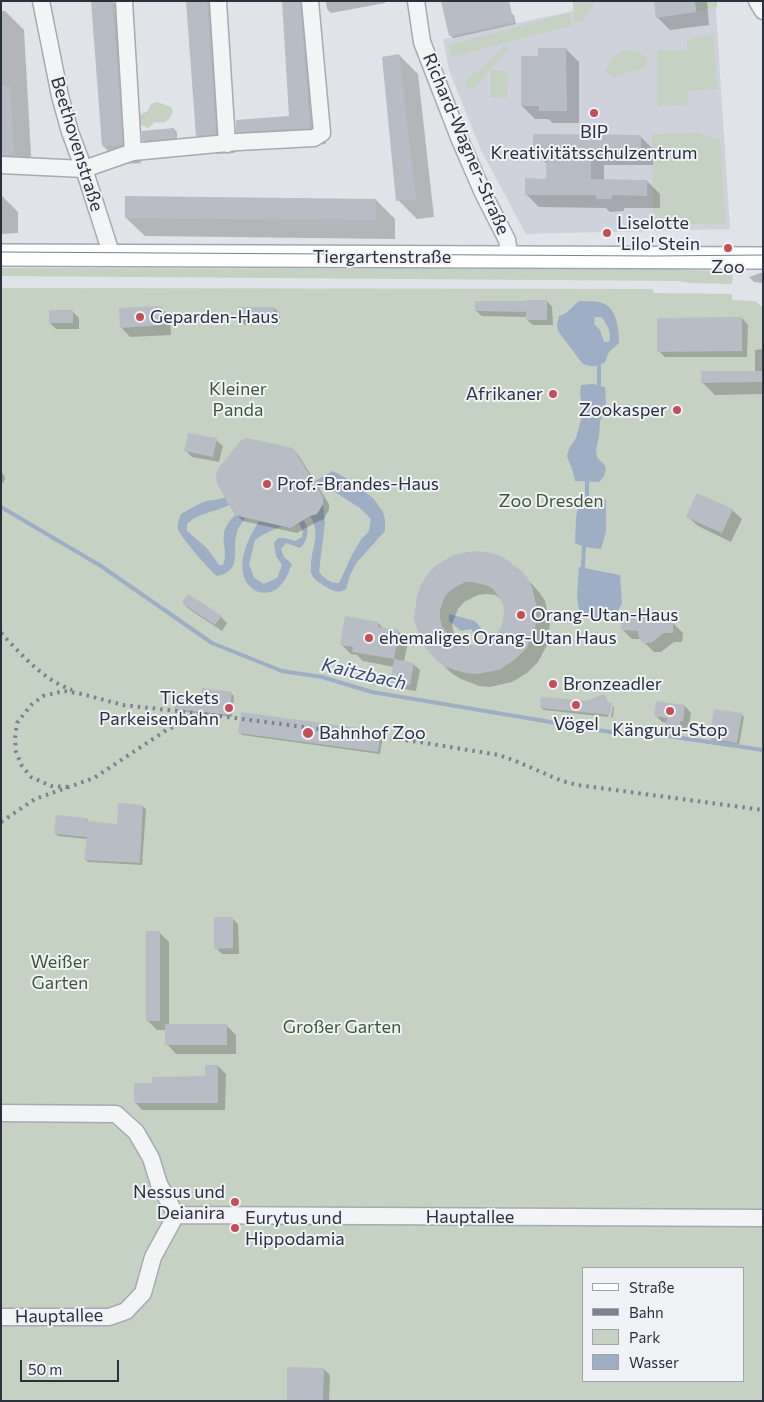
<!DOCTYPE html>
<html>
<head>
<meta charset="utf-8">
<style>
  body { margin:0 }
  #map { position:relative; width:764px; height:1402px; overflow:hidden; background:#e0e3e8; font-family:Commissioner,sans-serif }
  canvas { display:block }
  .frame { position:absolute; inset:0; border:2px solid #2a303e; pointer-events:none }
  .legend { position:absolute; left:582px; top:1267px; width:162px; height:115px; box-sizing:border-box; background:#f0f2f6; border:1px solid #a1a4ac; margin:0; padding:6px 9px; list-style:none; font-size:15px; color:#2a303e }
  .legend li { display:flex; align-items:center; gap:10px; height:25px }
  .legend b { width:25px; border:1px solid #a1a4ac }
  .scale { position:absolute; left:20px; top:1360px; width:99px; height:22px; box-sizing:border-box; border:2px solid #2a303e; border-top:0; padding-left:6px; font-size:15px; line-height:18px; white-space:nowrap; color:#2a303e; -webkit-text-stroke:4px #f0f2f6; paint-order:stroke }
</style>
</head>
<body>
<div id="map">
<canvas width="764" height="1402"></canvas>
<div class="frame"></div>
<ul class="legend">
<li><b style="height:6px;background:#fff"></b>Straße</li>
<li><b style="height:6px;background:#7b8290"></b>Bahn</li>
<li><b style="height:14px;background:#c5d1c2"></b>Park</li>
<li><b style="height:14px;background:#9eaec5"></b>Wasser</li>
</ul>
<div class="scale">50 m</div>
</div>
<script>
const g = document.querySelector('canvas').getContext('2d');
g.lineJoin = 'round';
function paint(path, color) {
  g.fillStyle = color;
  g.fill(path, 'evenodd');
}
function stroke(path, color, width, dash) {
  g.strokeStyle = color;
  g.lineWidth = width;
  g.lineCap = dash ? 'butt' : 'round';
  g.setLineDash(dash || []);
  g.stroke(path);
}
function write(font, color, halo, rows, align = 'center') {
  g.font = font + ' Commissioner,sans-serif';
  g.lineWidth = 4;
  g.setLineDash([]);
  g.textBaseline = 'middle';
  g.strokeStyle = halo;
  g.fillStyle = color;
  for (const [text, x, y, turn = 0] of rows) {
    g.save();
    g.translate(x, y);
    g.rotate((+turn || 0) * Math.PI / 180);
    g.textAlign = isNaN(turn) ? turn : align;
    if (halo) g.strokeText(text, 0, 0);
    g.fillText(text, 0, 0);
    g.restore();
  }
}
const built = new Path2D(`
  M 573,1 L 717,1 L 716,12 L 730,229 L 526,234 L 481,150 L 449,70 L 443,39 L 573,11 Z`);
const green = new Path2D(`
  M 573,1 L 594,1 L 593,6 L 582,22 L 574,22 Z
  M 695,1 L 717,1 L 717,7 L 696,12 Z
  M 569,13 L 572,25 L 452,57 L 449,45 Z
  M 713,35 L 717,89 L 689,91 L 688,85 L 688,105 L 657,106 L 657,50 L 687,50 L 687,41 L 698,37 Z
  M 505,45 L 510,49 L 483,76 L 484,78 L 471,90 L 464,83 L 476,70 L 478,72 Z
  M 623,50 C 634,50 641,52 648,60 C 645,71 638,70 628,72 C 623,73 618,76 613,78 L 605,71 L 613,57 Z
  M 490,70 L 508,71 L 507,98 L 490,97 Z
  M 157,102 L 171,107 L 173,111 C 170,121 165,124 155,122 L 148,128 L 139,124 L 138,118 L 143,113 L 147,112 L 151,104 Z
  M 698,133 L 720,140 L 725,223 L 653,225 L 652,134 Z
  M 677,265 L 681,270 L 733,271 L 732,284 L 690,283 L 679,281 L 1,276 L 1,268 L 597,269 Z
  M 1,288 L 653,289 L 654,293 L 732,294 L 732,300 L 755,301 L 763,308 L 763,1401 L 1,1401 ZM 583,1268 L 743,1268 L 743,1381 L 583,1381 Z`);
const water = new Path2D(`
  M 579,301 C 585,301 593,301 599,302 C 617,306 619,328 619,343 L 609,352 L 605,362 C 597,367 590,368 582,363 L 558,331 L 557,325 L 559,316 L 566,313 ZM 595,317 L 602,317 C 607,325 612,332 609,342 L 604,342 L 600,330 L 594,324 Z
  M 593,384 L 605,387 L 606,403 L 600,422 L 599,436 L 596,450 L 597,458 L 604,464 L 606,469 L 604,476 L 599,482 L 575,481 L 573,472 L 567,456 L 569,449 L 576,438 L 583,412 L 580,394 L 581,385 Z
  M 333,471 L 351,481 L 374,499 L 383,512 L 385,520 L 385,531 L 357,562 L 350,575 L 346,589 C 339,593 334,592 328,588 C 322,584 313,580 311,573 C 310,570 311,568 311,565 C 312,546 321,534 310,516 L 317,514 L 323,504 L 325,522 L 319,572 C 324,578 331,584 339,583 L 351,557 L 360,541 L 369,531 L 371,519 L 360,508 L 327,487 L 323,485 L 319,489 L 315,481 Z
  M 579,496 L 587,496 L 606,500 L 606,531 L 601,549 L 584,547 L 575,543 L 576,519 Z
  M 225,497 L 229,505 C 214,513 201,511 187,524 L 187,531 L 207,548 L 219,565 L 223,565 C 228,554 222,543 224,532 C 226,525 230,520 235,515 L 245,518 C 243,522 238,527 237,532 C 231,550 244,570 217,576 C 210,571 179,535 178,529 C 177,524 179,519 181,514 C 188,510 196,505 204,502 C 212,499 218,501 225,497 Z
  M 304,520 C 310,530 308,540 300,548 L 286,543 L 281,549 L 284,557 L 292,564 C 289,572 285,582 278,588 C 264,599 246,590 243,573 C 240,554 250,536 259,521 L 283,526 L 264,534 L 255,540 L 249,564 L 254,578 L 264,584 L 277,578 L 282,565 L 276,556 L 274,543 L 278,538 L 285,538 L 295,541 L 302,537 L 303,532 L 299,523 Z
  M 579,567 L 620,575 L 622,603 L 617,613 L 606,620 L 594,619 L 579,611 L 577,596 Z
  M 449,614 L 475,621 L 484,632 L 474,633 L 471,629 L 461,631 L 449,621 Z`);
const shadow = new Path2D(`
  M 112,1 L 130,20 L 141,163 L 122,164 L 103,146 Z
  M 187,1 L 213,1 L 225,13 L 235,153 L 216,154 L 198,135 Z
  M 284,1 L 316,1 L 316,19 L 326,144 L 254,148 L 237,132 L 291,117 Z
  M 326,1 L 385,1 L 385,3 L 331,13 L 327,9 Z
  M 655,1 L 707,1 L 709,25 L 670,30 L 657,17 Z
  M 1,11 L 5,11 L 24,30 L 32,172 L 1,161 Z
  M 511,13 L 514,15 L 516,24 L 453,38 L 450,35 Z
  M 566,49 L 579,62 L 579,123 L 553,123 L 548,119 L 535,119 L 522,106 L 540,57 Z
  M 399,55 L 418,74 L 434,217 L 417,219 L 398,200 Z
  M 174,129 L 177,132 L 177,140 L 146,143 L 144,141 Z
  M 641,137 L 653,149 L 653,165 L 604,165 L 604,181 L 647,181 L 660,194 L 660,208 L 624,208 L 624,211 L 610,212 L 606,208 L 539,207 L 526,194 L 548,180 L 547,164 L 534,151 Z
  M 1,195 L 18,212 L 18,233 L 1,234 Z
  M 376,200 L 395,219 L 395,239 L 145,236 L 126,218 Z
  M 763,272 L 763,283 L 754,282 L 749,277 Z
  M 547,301 L 552,307 L 553,325 L 533,325 L 527,320 L 527,317 L 482,316 L 476,311 Z
  M 161,307 L 170,317 L 171,335 L 130,337 L 121,327 Z
  M 274,308 L 280,314 L 280,324 L 245,325 L 239,319 Z
  M 73,312 L 79,318 L 79,329 L 56,329 L 50,323 Z
  M 742,318 L 748,325 L 747,357 L 665,357 L 659,351 Z
  M 763,349 L 763,394 L 715,395 L 703,383 L 755,372 L 755,350 Z
  M 216,440 L 223,446 L 219,462 L 192,457 L 185,450 Z
  M 293,449 L 299,456 L 329,504 L 329,510 L 323,520 L 317,522 L 297,533 L 243,521 L 236,514 Z
  M 1,472 L 4,475 L 5,479 L 3,483 L 1,483 Z
  M 732,510 L 742,519 L 731,542 L 698,526 L 688,517 Z
  M 519,570 L 539,592 L 545,601 L 550,622 L 548,643 L 538,662 L 527,673 L 512,682 L 490,687 L 479,686 L 459,678 L 450,672 L 429,650 L 422,585 ZM 486,594 L 495,595 L 501,599 L 504,603 L 506,611 L 503,627 L 494,640 L 480,646 L 472,647 L 457,644 L 455,640 L 452,624 L 458,609 L 464,602 L 478,595 Z
  M 183,603 L 221,617 L 227,623 L 222,631 L 189,609 Z
  M 660,612 L 670,623 L 673,623 L 683,633 L 682,642 L 674,642 L 661,652 L 654,652 L 641,639 L 632,639 L 622,629 L 640,617 Z
  M 378,623 L 384,629 L 399,632 L 408,641 L 404,662 L 413,664 L 420,670 L 416,691 L 398,688 L 391,681 L 394,667 L 363,661 L 357,655 L 351,654 L 341,644 Z
  M 231,693 L 234,696 L 232,717 L 178,711 L 175,708 L 202,698 Z
  M 604,695 L 606,698 L 608,704 L 612,705 L 610,705 L 608,717 L 544,710 L 541,707 L 587,702 Z
  M 613,706 L 614,707 L 613,717 L 611,717 Z
  M 685,706 L 691,713 L 689,727 L 686,727 L 686,732 L 673,731 L 667,724 L 667,723 L 662,722 L 656,716 Z
  M 741,714 L 744,717 L 739,745 L 713,741 L 710,738 Z
  M 240,732 L 380,732 L 383,735 L 380,754 L 242,735 Z
  M 143,806 L 146,809 L 142,865 L 88,862 L 86,860 L 88,839 L 58,836 L 55,833 L 87,819 L 90,823 L 118,826 Z
  M 232,918 L 238,924 L 239,954 L 222,954 L 216,948 Z
  M 159,932 L 169,942 L 169,1025 L 227,1026 L 236,1035 L 236,1054 L 176,1054 L 167,1044 L 166,1030 L 157,1030 L 147,1020 Z
  M 218,1066 L 226,1074 L 225,1110 L 142,1110 L 135,1102 L 153,1084 L 206,1077 Z
  M 324,1369 L 330,1375 L 329,1401 L 288,1401 Z`);
const stream = new Path2D(`
  M 599,366 L 599,384
  M 587,496 L 587,481
  M 1,507 L 101,566 L 212,643 L 282,671 L 322,677 L 372,692 L 616,733 L 655,734 L 763,750
  M 583,567 L 584,547`);
const building = new Path2D(`
  M 91,1 L 112,1 L 123,144 L 102,146 Z
  M 186,1 L 207,1 L 216,134 L 196,136 Z
  M 282,1 L 300,1 L 310,128 L 236,132 L 236,120 L 289,116 Z
  M 441,1 L 509,1 L 514,22 L 449,36 Z
  M 654,1 L 695,1 L 696,12 L 656,18 Z
  M 538,48 L 566,48 L 567,111 L 539,111 L 539,106 L 521,106 L 521,56 L 538,56 Z
  M 399,54 L 416,199 L 396,201 L 382,57 Z
  M 1,86 L 10,86 L 14,154 L 1,155 Z
  M 174,128 L 175,138 L 142,141 L 142,131 Z
  M 533,134 L 641,135 L 641,153 L 591,152 L 591,179 L 647,180 L 647,196 L 612,195 L 612,199 L 596,199 L 596,195 L 525,195 L 525,178 L 546,179 L 547,151 L 533,151 Z
  M 125,196 L 376,199 L 376,220 L 125,218 Z
  M 526,300 L 547,300 L 547,320 L 526,320 L 526,312 L 475,311 L 475,301 L 526,301 Z
  M 161,306 L 162,325 L 120,328 L 119,308 Z
  M 238,307 L 274,307 L 274,319 L 238,319 Z
  M 49,310 L 73,310 L 73,323 L 49,323 Z
  M 742,317 L 742,351 L 657,352 L 657,318 Z
  M 701,371 L 763,371 L 763,382 L 701,383 Z
  M 188,433 L 217,438 L 213,457 L 184,451 Z
  M 247,438 L 293,448 L 323,497 L 323,504 L 317,514 L 310,516 L 290,528 L 235,515 L 217,483 L 216,476 L 218,469 L 241,440 Z
  M 697,493 L 733,509 L 722,533 L 686,517 Z
  M 478,551 L 490,553 L 501,556 L 519,569 L 527,577 L 532,587 L 537,608 L 535,629 L 526,649 L 514,660 L 499,670 L 477,674 L 466,673 L 455,670 L 444,666 L 435,659 L 428,651 L 421,641 L 414,619 L 417,596 L 421,585 L 427,575 L 435,566 L 445,560 L 455,555 L 467,552 ZM 465,582 L 473,582 L 488,586 L 494,590 L 503,604 L 504,611 L 502,626 L 493,639 L 480,645 L 465,645 L 451,639 L 442,626 L 440,618 L 440,610 L 445,596 L 451,590 Z
  M 188,594 L 222,616 L 215,625 L 182,603 Z
  M 638,609 L 660,610 L 661,621 L 673,622 L 673,633 L 664,633 L 651,643 L 643,643 L 639,639 L 638,631 L 621,630 L 621,615 L 638,616 Z
  M 345,616 L 378,622 L 378,627 L 399,630 L 394,659 L 352,652 L 353,647 L 340,645 Z
  M 394,659 L 414,663 L 410,685 L 390,682 Z
  M 202,688 L 232,692 L 229,715 L 174,709 L 175,694 L 201,696 Z
  M 604,694 L 607,702 L 612,703 L 610,715 L 540,708 L 541,697 L 587,701 Z
  M 656,701 L 685,705 L 683,721 L 680,721 L 680,727 L 666,725 L 667,718 L 654,716 Z
  M 714,709 L 742,713 L 737,743 L 709,738 Z
  M 241,712 L 381,731 L 378,752 L 238,733 Z
  M 118,803 L 143,805 L 140,863 L 84,860 L 87,837 L 54,834 L 56,815 L 87,818 L 87,821 L 117,824 Z
  M 214,917 L 233,917 L 233,948 L 214,949 Z
  M 146,931 L 160,931 L 160,1021 L 146,1021 Z
  M 165,1024 L 227,1024 L 227,1045 L 165,1045 Z
  M 205,1065 L 218,1065 L 218,1103 L 134,1103 L 134,1083 L 152,1083 L 152,1077 L 205,1076 Z
  M 287,1367 L 324,1368 L 323,1401 L 287,1401 Z`);
const minor = new Path2D(`
  M 41,1 L 60,96 L 70,132 L 85,172 L 112,256
  M 124,1 L 133,152
  M 218,1 L 227,144
  M 416,1 L 422,42 L 460,140 L 483,193 L 507,240 L 510,258
  M 757,1 L 763,11
  M 1,165 L 84,169 L 133,152 L 238,142 L 314,138 L 322,133 L 310,1
  M 1,1113 L 116,1114 L 136,1132 L 151,1158 L 159,1184 L 176,1215
  M 176,1215 L 763,1218
  M 1,1317 L 109,1317 L 126,1311 L 143,1293 L 153,1257 L 176,1215`);
const major = new Path2D(`
  M 1,255 L 763,258`);
const tram = new Path2D(`
  M 1,252 L 653,256 L 763,255`);
const rail = new Path2D(`
  M 1,633 C 22,655 43,680 72,690
  M 68,787 L 51,786 L 31,777 L 22,766 L 16,752 L 15,738 L 17,723 L 31,705 L 43,696 L 64,691 L 82,694 L 123,705 L 212,715 L 419,742 L 499,755 L 518,762 L 562,781 L 578,785 L 763,810
  M 1,822 L 35,799 L 94,778 L 168,729 L 183,723 L 199,720 L 207,720`);
const markers = [
  [594,113,5,"#c2505a"],
  [607,233,5,"#c2505a"],
  [728,248,5,"#c2505a"],
  [140,317,5,"#c2505a"],
  [553,394,5,"#c2505a"],
  [677,410,5,"#c2505a"],
  [267,484,5,"#c2505a"],
  [521,615,5,"#c2505a"],
  [369,638,5,"#c2505a"],
  [553,684,5,"#c2505a"],
  [576,705,5,"#c2505a"],
  [229,708,5,"#c2505a"],
  [670,711,5,"#c2505a"],
  [308,733,6,"#c2505a"],
  [235,1202,5,"#c2505a"],
  [235,1228,5,"#c2505a"]
];
const poiNames = [
  ["BIP",594,132,"center"],
  ["Kreativitätsschulzentrum",594,153,"center"],
  ["Liselotte",617,223],
  ["'Lilo' Stein",617,244],
  ["Zoo",728,267,"center"],
  ["Geparden-Haus",150,317],
  ["Afrikaner",543,394,"right"],
  ["Zookasper",667,410,"right"],
  ["Prof.-Brandes-Haus",277,484],
  ["Orang-Utan-Haus",531,615],
  ["ehemaliges Orang-Utan Haus",379,638],
  ["Bronzeadler",563,684],
  ["Tickets",219,698,"right"],
  ["Parkeisenbahn",219,719,"right"],
  ["Vögel",576,724,"center"],
  ["Känguru-Stop",670,730,"center"],
  ["Bahnhof Zoo",319,733],
  ["Nessus und",225,1192,"right"],
  ["Deianira",225,1213,"right"],
  ["Eurytus und",245,1218],
  ["Hippodamia",245,1239]
];
const streetNames = [
  ["Beethovenstraße",77,144,73],
  ["Richard-Wagner-Straße",466,144,67],
  ["Tiergartenstraße",382,257],
  ["Hauptallee",470,1217],
  ["Hauptallee",59,1316,-1]
];
const parkNames = [
  ["Kleiner",238,389],
  ["Panda",238,410],
  ["Zoo Dresden",551,501],
  ["Weißer",60,962],
  ["Garten",60,983],
  ["Großer Garten",342,1027]
];
const waterNames = [
  ["Kaitzbach",364,674,13]
];
paint(built, '#cfd2da');
paint(green, '#c5d1c2');
paint(water, '#9eaec5');
paint(shadow, '#0003');
stroke(stream, '#9eaec5', 4);
paint(building, '#b8bcc4');
stroke(minor, '#a6aab2', 19);
stroke(major, '#a1a7b2', 24);
stroke(minor, '#f3f4f6', 16);
stroke(major, '#fff', 21);
stroke(tram, '#7b8290', 1);
stroke(rail, '#7b8290', 4, [2.5, 5]);
for (const [x, y, r, color] of markers) {
  const dot = new Path2D();
  dot.arc(x, y, r, 0, 2 * Math.PI);
  g.fillStyle = color;
  g.fill(dot);
  stroke(dot, '#f0f2f6', 2);
}
write('18px', '#2a303e', '#f0f2f6', poiNames, 'left');
write('18px', '#2a303e', '#f0f2f6', streetNames);
write('18px', '#3d5839', '#f0f2f6', parkNames);
write('italic 19px', '#384d6e', '#f0f2f6', waterNames);
</script>
</body>
</html>
